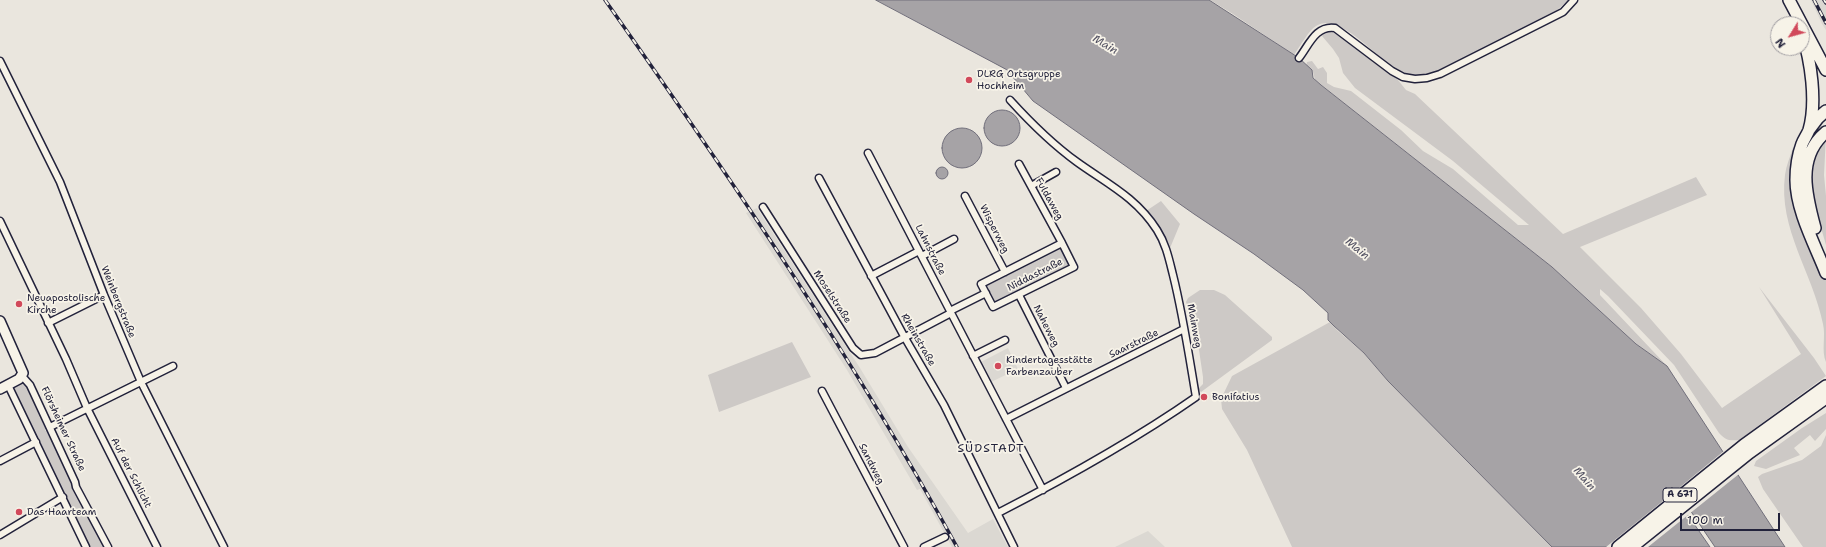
<!DOCTYPE html>
<html>
<head>
<meta charset="utf-8">
<style>
  body { margin:0 }
  #map { position:relative; width:1826px; height:547px; overflow:hidden; background:#eae6de; font-family:"Shantell Sans",sans-serif }
  canvas { display:block }
  .north { position:absolute; left:1770px; top:16px; width:40px; height:40px; box-sizing:border-box; background:#f7f3e8; border:1px solid #a29fa3; border-radius:50%; rotate:233deg; font-size:11px; font-weight:700; line-height:16px; text-align:center; color:#22223b }
  .north::after { content:''; display:block; margin:auto; width:14px; height:18px; background:#d1495b; clip-path:polygon(50% 0,100% 100%,50% 72%,0 100%) }
  .scale { position:absolute; left:1680px; top:513px; width:100px; height:18px; box-sizing:border-box; border:2px solid #22223b; border-top:0; padding-left:5px; font-size:12px; line-height:14px; white-space:nowrap; color:#22223b; -webkit-text-stroke:3px #f7f3e8; paint-order:stroke }
</style>
</head>
<body>
<div id="map">
<canvas width="1826" height="547"></canvas>
<div class="north">N</div>
<div class="scale">100 m</div>
</div>
<script>
const g = document.querySelector('canvas').getContext('2d');
g.lineJoin = 'round';
function paint(path, color) {
  g.fillStyle = color;
  g.fill(path, 'evenodd');
}
function stroke(path, color, width, dash) {
  g.strokeStyle = color;
  g.lineWidth = width;
  g.lineCap = dash ? 'butt' : 'round';
  g.setLineDash(dash || []);
  g.stroke(path);
}
function write(font, color, halo, rows, align = 'center') {
  g.font = font + ' "Shantell Sans",sans-serif';
  g.lineWidth = 3.5;
  g.setLineDash([]);
  g.textBaseline = 'middle';
  g.strokeStyle = halo;
  g.fillStyle = color;
  for (const [text, x, y, turn = 0] of rows) {
    g.save();
    g.translate(x, y);
    g.rotate((+turn || 0) * Math.PI / 180);
    g.textAlign = isNaN(turn) ? turn : align;
    if (halo) g.strokeText(text, 0, 0);
    g.fillText(text, 0, 0);
    g.restore();
  }
}
const built = new Path2D(`
  M 1811,0 L 1826,0 L 1826,30 L 1822,24 Z
  M 757,208 L 860,368 L 908,447 L 968,533 L 993,519 L 1008,547 L 952,547 L 920,489 L 917,490 L 847,370 L 746,213 Z
  M 1008,348 L 1018,369 L 989,383 L 979,363 Z
  M 1148,531 L 1165,547 L 1115,547 Z`);
const green = new Path2D(`
  M 1210,0 L 1568,0 L 1555,12 L 1439,71 C 1427,75 1418,77 1406,74 C 1382,67 1341,9 1316,26 C 1309,30 1299,48 1294,55 L 1233,14 Z
  M 1326,32 L 1334,33 L 1341,38 L 1398,80 L 1406,90 L 1415,94 L 1563,234 L 1696,177 L 1707,195 L 1580,247 L 1641,308 L 1681,354 L 1722,408 L 1801,354 L 1759,287 L 1814,358 L 1826,376 L 1739,440 C 1728,441 1726,440 1719,433 L 1674,365 L 1608,296 L 1600,289 L 1600,295 L 1667,366 L 1636,344 L 1552,267 L 1315,80 L 1313,72 L 1306,66 L 1307,62 L 1312,61 L 1318,69 L 1323,67 L 1327,73 L 1327,83 L 1334,87 L 1351,91 L 1401,130 L 1423,151 L 1453,169 L 1518,225 L 1529,225 L 1453,161 L 1355,88 L 1343,73 L 1339,58 L 1333,49 L 1322,36 Z
  M 1826,135 L 1824,175 L 1826,196 L 1826,245 L 1810,190 L 1812,161 Z
  M 1796,146 L 1794,164 L 1826,278 L 1826,362 C 1821,351 1826,336 1823,324 C 1813,273 1778,229 1785,175 C 1786,166 1790,157 1793,148 Z
  M 1161,201 L 1180,224 L 1170,248 L 1159,227 L 1146,211 Z
  M 1060,247 L 1070,266 L 995,304 L 986,285 Z
  M 1200,290 L 1214,290 L 1225,295 L 1272,337 L 1272,340 L 1201,392 L 1198,389 L 1203,384 L 1203,377 L 1196,330 L 1186,302 L 1188,298 Z
  M 1330,322 L 1338,331 L 1364,353 L 1388,381 L 1552,547 L 1292,547 L 1247,450 L 1222,409 L 1221,399 L 1232,376 Z
  M 792,342 L 811,377 L 719,412 L 708,375 Z
  M 24,382 L 30,388 L 28,389 L 45,428 L 45,431 L 46,430 L 104,547 L 90,547 L 38,442 L 39,440 L 37,440 L 14,391 L 15,386 Z
  M 1826,413 L 1826,429 L 1815,441 L 1810,435 L 1794,448 L 1800,455 L 1766,469 L 1754,466 L 1756,461 L 1802,428 Z
  M 1826,435 L 1826,547 L 1803,547 L 1763,489 L 1758,477 L 1762,474 L 1802,460 L 1821,446 Z`);
const water = new Path2D(`
  M 876,0 L 1209,0 L 1299,58 L 1312,70 L 1313,78 L 1321,85 L 1552,267 L 1636,344 L 1667,366 L 1785,547 L 1715,547 L 1690,510 L 1672,487 L 1670,489 L 1710,547 L 1552,547 L 1388,381 L 1364,353 L 1334,326 L 1328,320 L 1328,313 L 1303,290 L 1254,254 L 1194,214 L 1033,101 L 1007,70 Z
  M984 128a18 18 0 1 1 36 0a18 18 0 1 1-36 0Z
  M942 148a20 20 0 1 1 40 0a20 20 0 1 1-40 0Z
  M936 173a6 6 0 1 1 12 0a6 6 0 1 1-12 0Z`);
const pier = new Path2D(`
  M 1724,451 L 1739,474 L 1648,547 L 1606,547 L 1674,492 L 1680,500 L 1674,492 Z`);
const street = new Path2D(`
  M 1299,58 C 1309,45 1316,25 1335,28 L 1392,71 L 1403,77 L 1415,79 L 1427,78 L 1440,74 L 1563,12 L 1574,0
  M 0,61 L 60,182 L 104,295 L 141,382 L 224,547
  M 868,153 L 1043,490
  M 1019,164 L 1062,243
  M 819,178 L 905,338 L 944,405 L 1014,547
  M 1031,186 L 1056,172
  M 965,196 L 1005,272
  M 763,207 L 853,348 L 861,355 L 875,353 L 951,313
  M 0,221 L 66,359 L 87,408 L 157,547
  M 1062,243 L 1074,267 L 993,307 L 981,284 Z
  M 922,256 L 954,239
  M 871,276 L 919,251
  M 1019,295 L 1066,388
  M 950,311 L 986,293
  M 48,323 L 104,295
  M 973,356 L 1005,340
  M 22,376 L 30,385 L 75,482 L 76,487 L 108,547
  M 8,385 L 86,547
  M 822,391 L 904,547
  M 1006,419 L 1184,329
  M 50,427 L 173,366
  M 0,461 L 36,442
  M 998,513 C 1066,478 1133,441 1196,397 C 1189,356 1183,315 1173,275 C 1169,259 1166,244 1157,230 C 1136,197 1106,183 1077,162 C 1052,144 1030,122 1010,100
  M 0,535 L 63,497
  M 924,547 L 945,537`);
const secondary = new Path2D(`
  M 0,321 L 23,373 L 19,379 L 0,389`);
const highway = new Path2D(`
  M 1789,0 L 1826,70
  M 1802,33 C 1811,61 1817,102 1809,130 C 1807,135 1804,139 1802,144 C 1798,155 1796,168 1796,180 C 1796,210 1815,245 1826,273
  M 1809,130 L 1818,118 L 1826,111
  M 1815,228 C 1806,195 1796,157 1826,132
  M 1618,547 L 1744,445 L 1826,386
  M 1632,547 L 1749,453 L 1826,398`);
const rail = new Path2D(`
  M 605,0 C 730,177 853,357 957,547
  M 1814,0 L 1826,23
  M 1824,0 L 1826,3`);
const markers = [
  [969,80,4,"#d1495b"],
  [19,304,4,"#d1495b"],
  [998,366,4,"#d1495b"],
  [1204,397,4,"#d1495b"],
  [19,512,4,"#d1495b"]
];
const shields = [
  [1680,495,34]
];
const shieldNames = [
  ["A 671",1680,495]
];
const poiNames = [
  ["DLRG Ortsgruppe",977,74],
  ["Hochheim",977,86],
  ["Neuapostolische",27,298],
  ["Kirche",27,310],
  ["Kindertagesstätte",1006,360],
  ["Farbenzauber",1006,372],
  ["Bonifatius",1212,397],
  ["Das Haarteam",27,512]
];
const streetNames = [
  ["Fuldaweg",1049,199,61],
  ["Wisperweg",994,229,63],
  ["Lahnstraße",930,250,63],
  ["Niddastraße",1035,275,-27],
  ["Moselstraße",832,297,57],
  ["Weinbergstraße",118,302,68],
  ["Naheweg",1046,326,63],
  ["Mainweg",1194,326,80],
  ["Rheinstraße",918,340,60],
  ["Saarstraße",1134,344,-26],
  ["Flörsheimer Straße",63,429,65],
  ["Sandweg",871,464,63],
  ["Auf der Schlicht",131,473,63]
];
const waterNames = [
  ["Main",1105,45,31],
  ["Main",1357,249,39],
  ["Main",1584,479,49]
];
const quarterNames = [
  ["SÜDSTADT",991,449]
];
paint(built, '#dbd8d2');
paint(green, '#cdc9c6');
paint(water, '#a6a3a6');
stroke(water, '#716f7b', 1);
paint(pier, '#eae6de');
stroke(street, '#22223b', 9);
stroke(secondary, '#22223b', 12);
stroke(highway, '#22223b', 14);
stroke(street, '#f7f3e8', 6);
stroke(secondary, '#f7f3e8', 9);
stroke(highway, '#f7f3e8', 11);
stroke(rail, '#22223b', 3.5);
stroke(rail, '#f7f3e8', 2, [6]);
for (const [x, y, r, color] of markers) {
  const dot = new Path2D();
  dot.arc(x, y, r, 0, 2 * Math.PI);
  g.fillStyle = color;
  g.fill(dot);
  stroke(dot, '#f7f3e8', 1.5);
}
for (const [x, y, w] of shields) {
  const box = new Path2D();
  box.roundRect(x - w / 2, y - 7, w, 14, 3);
  g.fillStyle = '#f7f3e8';
  g.fill(box);
  stroke(box, '#22223b', 1);
}
write('bold 9px', '#22223b', null, shieldNames);
write('10px', '#22223b', '#f7f3e8', poiNames, 'left');
write('10px', '#22223b', '#f7f3e8', streetNames);
write('italic 11px', '#504f60', '#f7f3e8', waterNames);
g.letterSpacing = '1px';
write('12px', '#22223b', '#f7f3e8', quarterNames);
g.letterSpacing = '0px';
</script>
</body>
</html>
